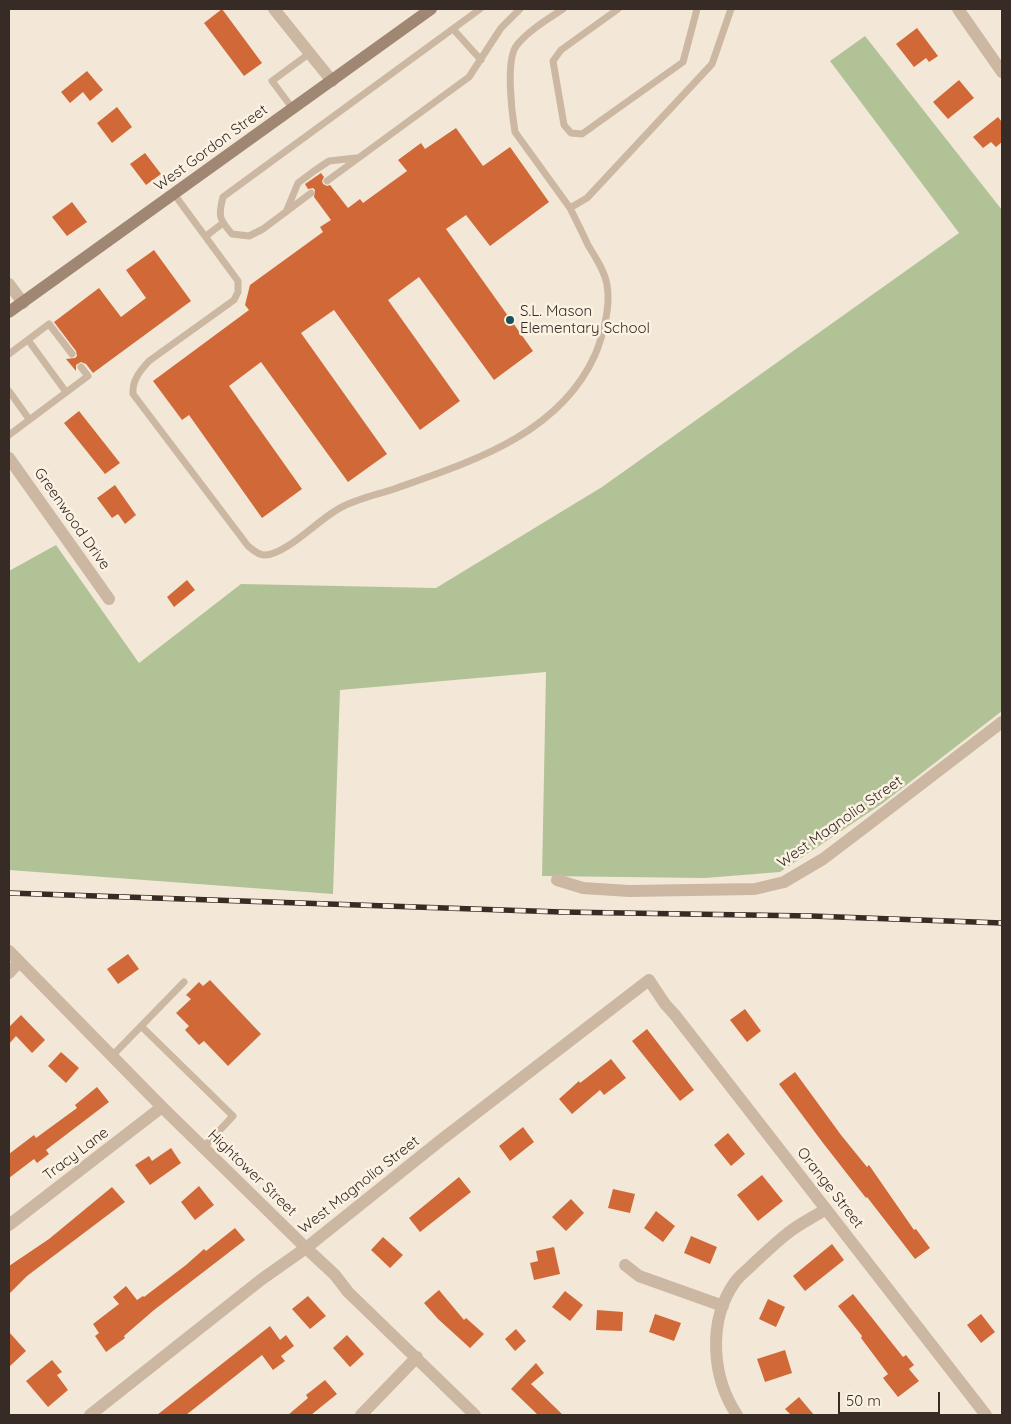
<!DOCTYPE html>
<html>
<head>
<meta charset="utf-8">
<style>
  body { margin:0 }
  #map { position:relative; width:1011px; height:1424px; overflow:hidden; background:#f3e8d7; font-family:Quicksand,sans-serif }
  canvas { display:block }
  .frame { position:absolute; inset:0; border:10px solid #362c25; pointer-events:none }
  .scale { position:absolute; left:838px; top:1392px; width:102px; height:22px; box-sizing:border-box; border:2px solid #362c25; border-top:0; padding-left:6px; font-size:15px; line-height:18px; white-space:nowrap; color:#362c25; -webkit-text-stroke:4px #fbf2e4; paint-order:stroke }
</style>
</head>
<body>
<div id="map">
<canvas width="1011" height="1424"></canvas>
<div class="frame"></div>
<div class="scale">50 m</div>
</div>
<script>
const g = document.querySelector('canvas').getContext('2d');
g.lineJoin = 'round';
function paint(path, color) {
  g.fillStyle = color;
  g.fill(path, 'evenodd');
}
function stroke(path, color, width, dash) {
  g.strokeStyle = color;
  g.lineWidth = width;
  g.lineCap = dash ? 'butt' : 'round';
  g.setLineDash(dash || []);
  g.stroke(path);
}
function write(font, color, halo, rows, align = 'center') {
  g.font = font + ' Quicksand,sans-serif';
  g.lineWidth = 5;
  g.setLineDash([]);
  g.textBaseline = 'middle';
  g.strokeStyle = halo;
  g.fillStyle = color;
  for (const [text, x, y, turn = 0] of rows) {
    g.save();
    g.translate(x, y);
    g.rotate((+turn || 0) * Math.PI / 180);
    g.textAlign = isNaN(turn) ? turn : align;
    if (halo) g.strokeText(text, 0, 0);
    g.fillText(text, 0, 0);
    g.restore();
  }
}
const green = new Path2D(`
  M 865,36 L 1002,210 L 1002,711 L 883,803 L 780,872 L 705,878 L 542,876 L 546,672 L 340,690 L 333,894 L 9,870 L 9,571 L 56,545 L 139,663 L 241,584 L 436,588 L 602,487 L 959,233 L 830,61 Z`);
const building = new Path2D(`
  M 222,9 L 262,63 L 244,76 L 204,23 Z
  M 917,28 L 938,56 L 929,62 L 926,58 L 914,67 L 896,44 Z
  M 87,71 L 103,90 L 90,101 L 83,92 L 70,103 L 61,92 Z
  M 959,80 L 974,98 L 948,119 L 933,102 Z
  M 117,107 L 132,127 L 112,143 L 97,123 Z
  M 998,117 L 1002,122 L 1002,142 L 996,147 L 991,142 L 983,148 L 973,137 Z
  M 456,128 L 483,166 L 510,147 L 549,202 L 490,246 L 466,215 L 446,229 L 533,351 L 494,380 L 419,277 L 388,300 L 460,401 L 420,430 L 334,310 L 301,333 L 387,454 L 348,482 L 261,362 L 229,386 L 302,489 L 262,518 L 189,415 L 182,420 L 153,381 L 249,310 L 245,305 L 250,285 L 323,232 L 320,227 L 331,220 L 314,197 L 315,190 L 313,188 L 308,189 L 305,184 L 321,173 L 324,177 L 322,181 L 323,184 L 327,186 L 330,185 L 348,208 L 360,199 L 363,203 L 407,171 L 398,160 L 421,143 L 425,149 Z
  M 145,153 L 161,174 L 146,185 L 130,164 Z
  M 72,202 L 87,222 L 67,236 L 52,217 Z
  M 154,250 L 191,301 L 93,373 L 86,364 L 81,362 L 76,365 L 76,371 L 66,359 L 75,358 L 77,356 L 76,351 L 54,322 L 99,288 L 121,317 L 146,298 L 126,270 Z
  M 79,411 L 120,463 L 105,474 L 64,423 Z
  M 115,485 L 136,515 L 125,524 L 118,514 L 112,518 L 97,498 Z
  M 187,580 L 195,590 L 174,607 L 167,597 Z
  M 128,954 L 139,969 L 118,984 L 107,969 Z
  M 210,980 L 261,1034 L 228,1066 L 204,1041 L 199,1045 L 185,1030 L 189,1026 L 176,1013 L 191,999 L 186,995 L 199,982 L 203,986 Z
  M 745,1009 L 761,1031 L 747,1042 L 730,1020 Z
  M 21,1015 L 45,1040 L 32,1053 L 16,1036 L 9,1044 L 9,1027 Z
  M 647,1029 L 694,1090 L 680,1101 L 632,1041 Z
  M 61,1052 L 79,1068 L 66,1083 L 48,1066 Z
  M 611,1059 L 626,1078 L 604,1095 L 600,1090 L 572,1114 L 559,1099 L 579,1081 L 580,1083 Z
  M 795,1072 L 841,1135 L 867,1167 L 869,1165 L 914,1230 L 916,1229 L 930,1248 L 915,1259 L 867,1197 L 866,1198 L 823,1143 L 779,1084 Z
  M 97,1087 L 109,1102 L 46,1150 L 49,1154 L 37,1163 L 34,1159 L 9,1178 L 9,1154 L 34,1135 L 36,1138 L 77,1108 L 75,1105 Z
  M 523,1127 L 534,1142 L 510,1161 L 499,1146 Z
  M 728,1133 L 745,1154 L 731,1166 L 714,1145 Z
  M 171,1148 L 181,1163 L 150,1185 L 135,1165 L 149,1156 L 152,1161 Z
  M 762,1175 L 783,1201 L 758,1221 L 737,1195 Z
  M 459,1177 L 471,1192 L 420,1232 L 409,1218 Z
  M 199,1186 L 214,1205 L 195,1220 L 181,1202 Z
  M 112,1187 L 125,1202 L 27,1276 L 9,1294 L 9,1266 L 49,1239 Z
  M 613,1189 L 635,1194 L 630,1213 L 608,1208 Z
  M 571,1199 L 584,1213 L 566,1231 L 552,1217 Z
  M 656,1211 L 675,1226 L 663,1242 L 644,1228 Z
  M 235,1228 L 245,1240 L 154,1310 L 124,1336 L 125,1338 L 106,1352 L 95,1336 L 99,1333 L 93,1324 L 119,1304 L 113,1297 L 126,1286 L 137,1300 L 143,1296 L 144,1297 L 186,1265 L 204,1249 L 206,1251 Z
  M 691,1236 L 717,1247 L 710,1264 L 684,1253 Z
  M 383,1237 L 403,1255 L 390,1268 L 371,1250 Z
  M 832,1244 L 844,1260 L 805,1291 L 793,1276 Z
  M 554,1247 L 560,1274 L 534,1280 L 530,1263 L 538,1261 L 536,1251 Z
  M 439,1290 L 464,1320 L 466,1318 L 484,1334 L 470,1348 L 438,1319 L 424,1303 Z
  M 565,1291 L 583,1305 L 570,1321 L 552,1307 Z
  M 853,1294 L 903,1357 L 906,1355 L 914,1365 L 909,1369 L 919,1381 L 898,1397 L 883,1378 L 888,1374 L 861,1338 L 862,1336 L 838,1306 Z
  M 308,1296 L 326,1316 L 310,1329 L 292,1309 Z
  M 768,1299 L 785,1307 L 776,1327 L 759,1319 Z
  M 597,1310 L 623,1312 L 622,1331 L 596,1330 Z
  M 655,1314 L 681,1323 L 674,1341 L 649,1332 Z
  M 981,1314 L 995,1332 L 981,1343 L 967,1325 Z
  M 270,1326 L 280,1340 L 286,1335 L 294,1346 L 281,1356 L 285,1361 L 273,1370 L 262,1355 L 186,1415 L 157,1415 Z
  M 516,1329 L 526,1341 L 515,1351 L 505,1339 Z
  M 9,1332 L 26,1351 L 9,1367 Z
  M 347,1335 L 364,1354 L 350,1367 L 333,1348 Z
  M 785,1350 L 792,1373 L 765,1382 L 757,1359 Z
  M 52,1360 L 62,1372 L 57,1375 L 68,1390 L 48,1407 L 26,1381 Z
  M 536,1363 L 544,1373 L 531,1384 L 563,1415 L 538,1415 L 511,1389 Z
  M 325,1380 L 337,1394 L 311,1415 L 288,1415 L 308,1398 L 306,1395 Z
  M 799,1397 L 814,1415 L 791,1415 L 785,1409 Z`);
const lane = new Path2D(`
  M 563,9 C 548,19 528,31 517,45 C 505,59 512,114 515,132 L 570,208 L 587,198 L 712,64 L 731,9
  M 618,9 L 561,50 L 553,61 L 564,125 L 571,133 L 582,134 L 683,62 L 697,9
  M 453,29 L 481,60
  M 293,109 L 272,81 L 310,53
  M 327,181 L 469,77 L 501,28 L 520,9
  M 311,193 L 263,229 L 249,236 L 232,234 C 219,219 218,216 223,197 L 480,9
  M 174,194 L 238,281 L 238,292 L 234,300 L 149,361 C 140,371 132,380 133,394 L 248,546 C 253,550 258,555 264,555 C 285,556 320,518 340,508 C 356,499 376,495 394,489 C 470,462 559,435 595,355 C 603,336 611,306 607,285 C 605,271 595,257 588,245 C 582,232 576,220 570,208
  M 286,212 L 298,183 L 314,171 L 329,161 L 356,158
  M 206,236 L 223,223
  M 28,340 L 66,392
  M 9,354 L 49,324 L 72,354
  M 9,391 L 29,419
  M 9,435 L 88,376 L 81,367
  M 141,1026 L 233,1116 L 203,1148
  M 111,1057 L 184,982`);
const street = new Path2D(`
  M 274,9 L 332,81
  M 958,9 L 1002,72
  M 9,284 L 23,303
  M 9,458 L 109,599
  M 557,880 L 583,888 L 629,891 L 755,889 L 784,882 L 823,859 L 860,831 L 1002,722
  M 9,951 L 162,1107 L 306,1248 L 335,1275 L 348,1292 L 475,1415
  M 9,973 L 19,962
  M 9,1225 L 162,1107
  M 625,1265 L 639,1276 L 723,1306
  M 90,1415 L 262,1279 L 306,1248 L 441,1140 L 649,980 L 665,1004 L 675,1015 L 986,1415
  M 361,1415 L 417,1357
  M 737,1415 C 712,1378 707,1321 735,1282 C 739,1276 746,1271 751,1266 C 763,1255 775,1243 788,1233 C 799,1224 814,1217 826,1209`);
const secondary = new Path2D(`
  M 9,312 L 431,9`);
const rail = new Path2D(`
  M 9,893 L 561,912 L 811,916 L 1002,923`);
const markers = [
  [510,320,5,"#17525b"]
];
const streetNames = [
  ["West Gordon Street",211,148,-36],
  ["Greenwood Drive",72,519,55],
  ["West Magnolia Street",840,822,-35],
  ["Tracy Lane",76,1154,-37],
  ["Hightower Street",252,1173,44],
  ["West Magnolia Street",359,1185,-38],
  ["Orange Street",830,1188,52]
];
const poiNames = [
  ["S.L. Mason",520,311],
  ["Elementary School",520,328]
];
paint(green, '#b1c396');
paint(building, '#d16837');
stroke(lane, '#ccb8a2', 7);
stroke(street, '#ccb8a2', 12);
stroke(secondary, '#a08773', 12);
stroke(rail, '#362c25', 5.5);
stroke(rail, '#fbf2e4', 4, [11]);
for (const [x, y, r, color] of markers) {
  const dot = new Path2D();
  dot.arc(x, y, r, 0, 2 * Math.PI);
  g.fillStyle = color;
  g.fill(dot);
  stroke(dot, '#fbf2e4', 2);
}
write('15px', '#362c25', '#fbf2e4', streetNames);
write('15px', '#362c25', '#fbf2e4', poiNames, 'left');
</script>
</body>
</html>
